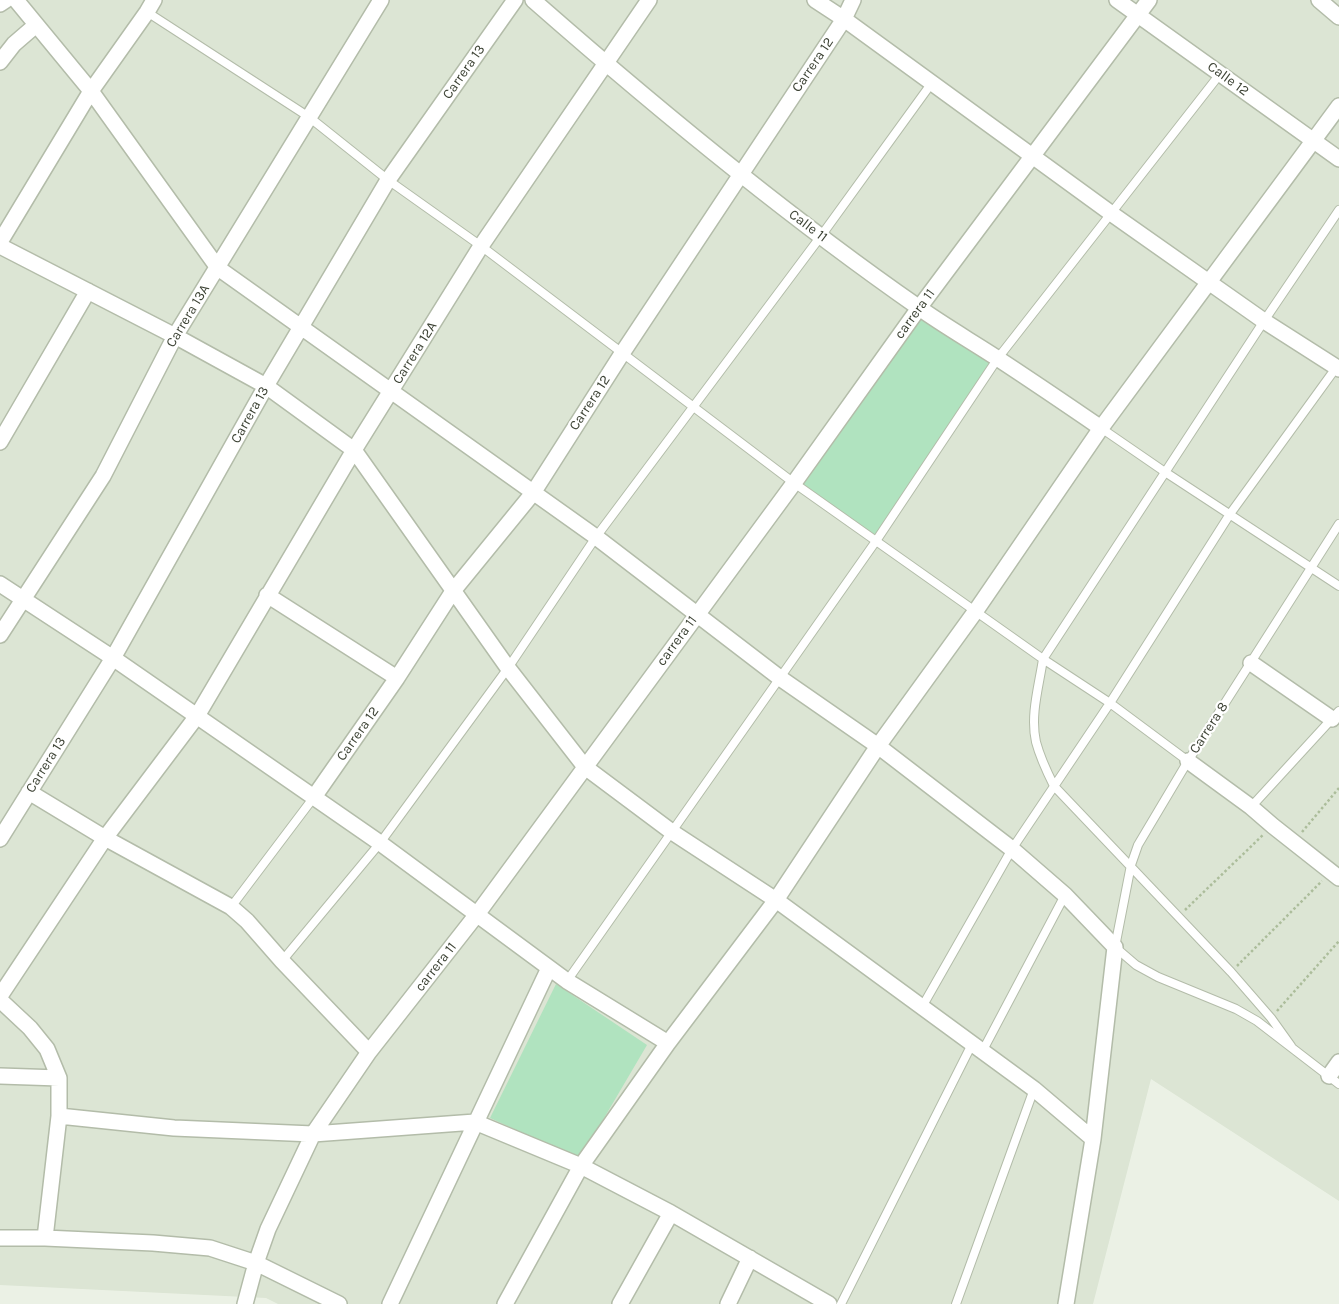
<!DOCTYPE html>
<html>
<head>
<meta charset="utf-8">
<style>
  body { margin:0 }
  canvas { display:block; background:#ebf1e5 }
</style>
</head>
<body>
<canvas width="1339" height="1304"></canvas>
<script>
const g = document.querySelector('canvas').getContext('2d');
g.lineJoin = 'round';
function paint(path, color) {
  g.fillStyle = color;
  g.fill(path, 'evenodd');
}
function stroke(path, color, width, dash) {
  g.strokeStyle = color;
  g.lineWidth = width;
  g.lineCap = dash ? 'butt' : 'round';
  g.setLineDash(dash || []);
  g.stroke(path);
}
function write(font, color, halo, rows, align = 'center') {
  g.font = font + ' Karla,sans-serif';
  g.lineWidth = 4.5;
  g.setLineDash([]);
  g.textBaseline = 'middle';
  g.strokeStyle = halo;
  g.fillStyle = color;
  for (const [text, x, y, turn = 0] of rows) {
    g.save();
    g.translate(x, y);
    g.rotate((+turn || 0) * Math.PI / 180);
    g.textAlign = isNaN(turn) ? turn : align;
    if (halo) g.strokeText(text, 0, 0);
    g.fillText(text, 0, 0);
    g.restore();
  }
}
const residential = new Path2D(`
  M 0,0 L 1339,0 L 1339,1201 L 1151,1079 L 1093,1304 L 278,1304 L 266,1298 L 0,1285 Z`);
const green = new Path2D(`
  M 920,313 L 995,360 L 876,536 L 798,481 Z
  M 556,984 L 647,1045 L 580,1159 L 490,1118 Z`);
const path = new Path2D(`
  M 1302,832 L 1339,788
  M 1185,910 L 1264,834
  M 1237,966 L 1322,881
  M 1277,1011 L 1339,941`);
const service = new Path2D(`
  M 147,12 L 309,117 L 388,180 L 481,246 L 794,483 L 1043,659 L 1110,703 L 1188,761
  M 1101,428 L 1165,472 L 1339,586
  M 1339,524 L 1188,761 L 1138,845 L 1131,865 L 1115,947 L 1136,965 L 1158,977 L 1236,1009 L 1257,1021 L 1339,1084
  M 1251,807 L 1339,711
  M 231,907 L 314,797
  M 282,961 L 380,843 L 508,668 L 596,537 L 821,236 L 931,84
  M 567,981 L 876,541 L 998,358 L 1220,74
  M 922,1007 L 1012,849 L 1110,703 L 1230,514 L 1338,365
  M 1291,1046 L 1271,1018 L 1231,972 L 1054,786 C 1047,772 1040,757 1036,742 C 1030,715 1039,686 1043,659 L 1264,321 L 1339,210
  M 982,1052 L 1065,895
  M 841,1304 L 972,1044
  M 956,1304 L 1034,1089`);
const minor = new Path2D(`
  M 16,0 L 91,91 L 218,268 L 596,537 L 780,678 L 878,746 L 1012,849 L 1065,895 L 1115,947 L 1093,1139 L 1066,1304
  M 533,0 C 656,108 783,213 918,307 C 943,325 971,341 997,358 C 1032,381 1066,404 1101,428
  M 815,0 L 844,19 L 1112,214 L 1264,321 L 1339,369
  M 1117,0 L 1339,159
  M 1319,0 L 1339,17
  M 0,4 L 6,0
  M 0,62 L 14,44 L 36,25
  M 0,242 L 91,91 L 147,12 L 154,0
  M 0,246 L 175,336 L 266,386 L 354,450 L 508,668 L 585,767 L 672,832 L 776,900 L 1034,1089 L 1093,1139
  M 0,442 L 88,291
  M 0,584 L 113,658 L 380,843 L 567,981 L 668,1043
  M 267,595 L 397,678
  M 0,635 L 103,476 L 175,336 L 381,0
  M 1251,663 L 1332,719
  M 1188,761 L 1251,807 L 1273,826 L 1339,878
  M 29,792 L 105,838 L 231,907 L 247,921 L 282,961 L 369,1052
  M 314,797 L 397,678 L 453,591 L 533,493 L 623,352 L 844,19 L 853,0
  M 0,839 L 113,658 L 266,386 L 388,180 L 515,0
  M 0,996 L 105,838 L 197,716 L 354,450 L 481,246 L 649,0
  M 0,1000 L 30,1028 L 47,1049 L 59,1078
  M 0,1076 L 59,1078 L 59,1116 L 174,1128 L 313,1134 L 475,1122 L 581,1166 L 671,1213 L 829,1304
  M 1329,1076 L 1339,1062
  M 0,1238 L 45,1238 L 153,1243 L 210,1248 L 256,1263 L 339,1304
  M 45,1238 L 59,1116
  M 245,1304 L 256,1263 L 268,1229 L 313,1134 L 369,1052 L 478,913 L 794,483 L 919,308 L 1149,0
  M 390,1304 L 549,968
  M 505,1304 L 581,1166 L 668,1043 L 776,900 L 878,746 L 975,612 L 1101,428 L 1339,106
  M 620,1304 L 671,1213
  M 728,1304 L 750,1258`);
const streetNames = [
  ["Carrera 12",813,65,-56],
  ["Carrera 13",464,72,-55],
  ["Calle 12",1228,79,36],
  ["Calle 11",808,226,37],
  ["carrera 11",915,314,-54],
  ["Carrera 13A",188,316,-59],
  ["Carrera 12A",415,353,-58],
  ["Carrera 12",590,403,-57],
  ["Carrera 13",250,415,-61],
  ["carrera 11",677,641,-54],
  ["Carrera 8",1209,728,-57],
  ["Carrera 12",358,734,-55],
  ["Carrera 13",46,765,-58],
  ["carrera 11",436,967,-52]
];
paint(residential, '#dce5d4');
paint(green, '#b0e3bf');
stroke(service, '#b3bca9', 10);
stroke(minor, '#b3bca9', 18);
stroke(path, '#acbd9b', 2.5, [2.5, 2.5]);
stroke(service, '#fff', 8);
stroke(minor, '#fff', 15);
write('14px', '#3d4335', '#fff', streetNames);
</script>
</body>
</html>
